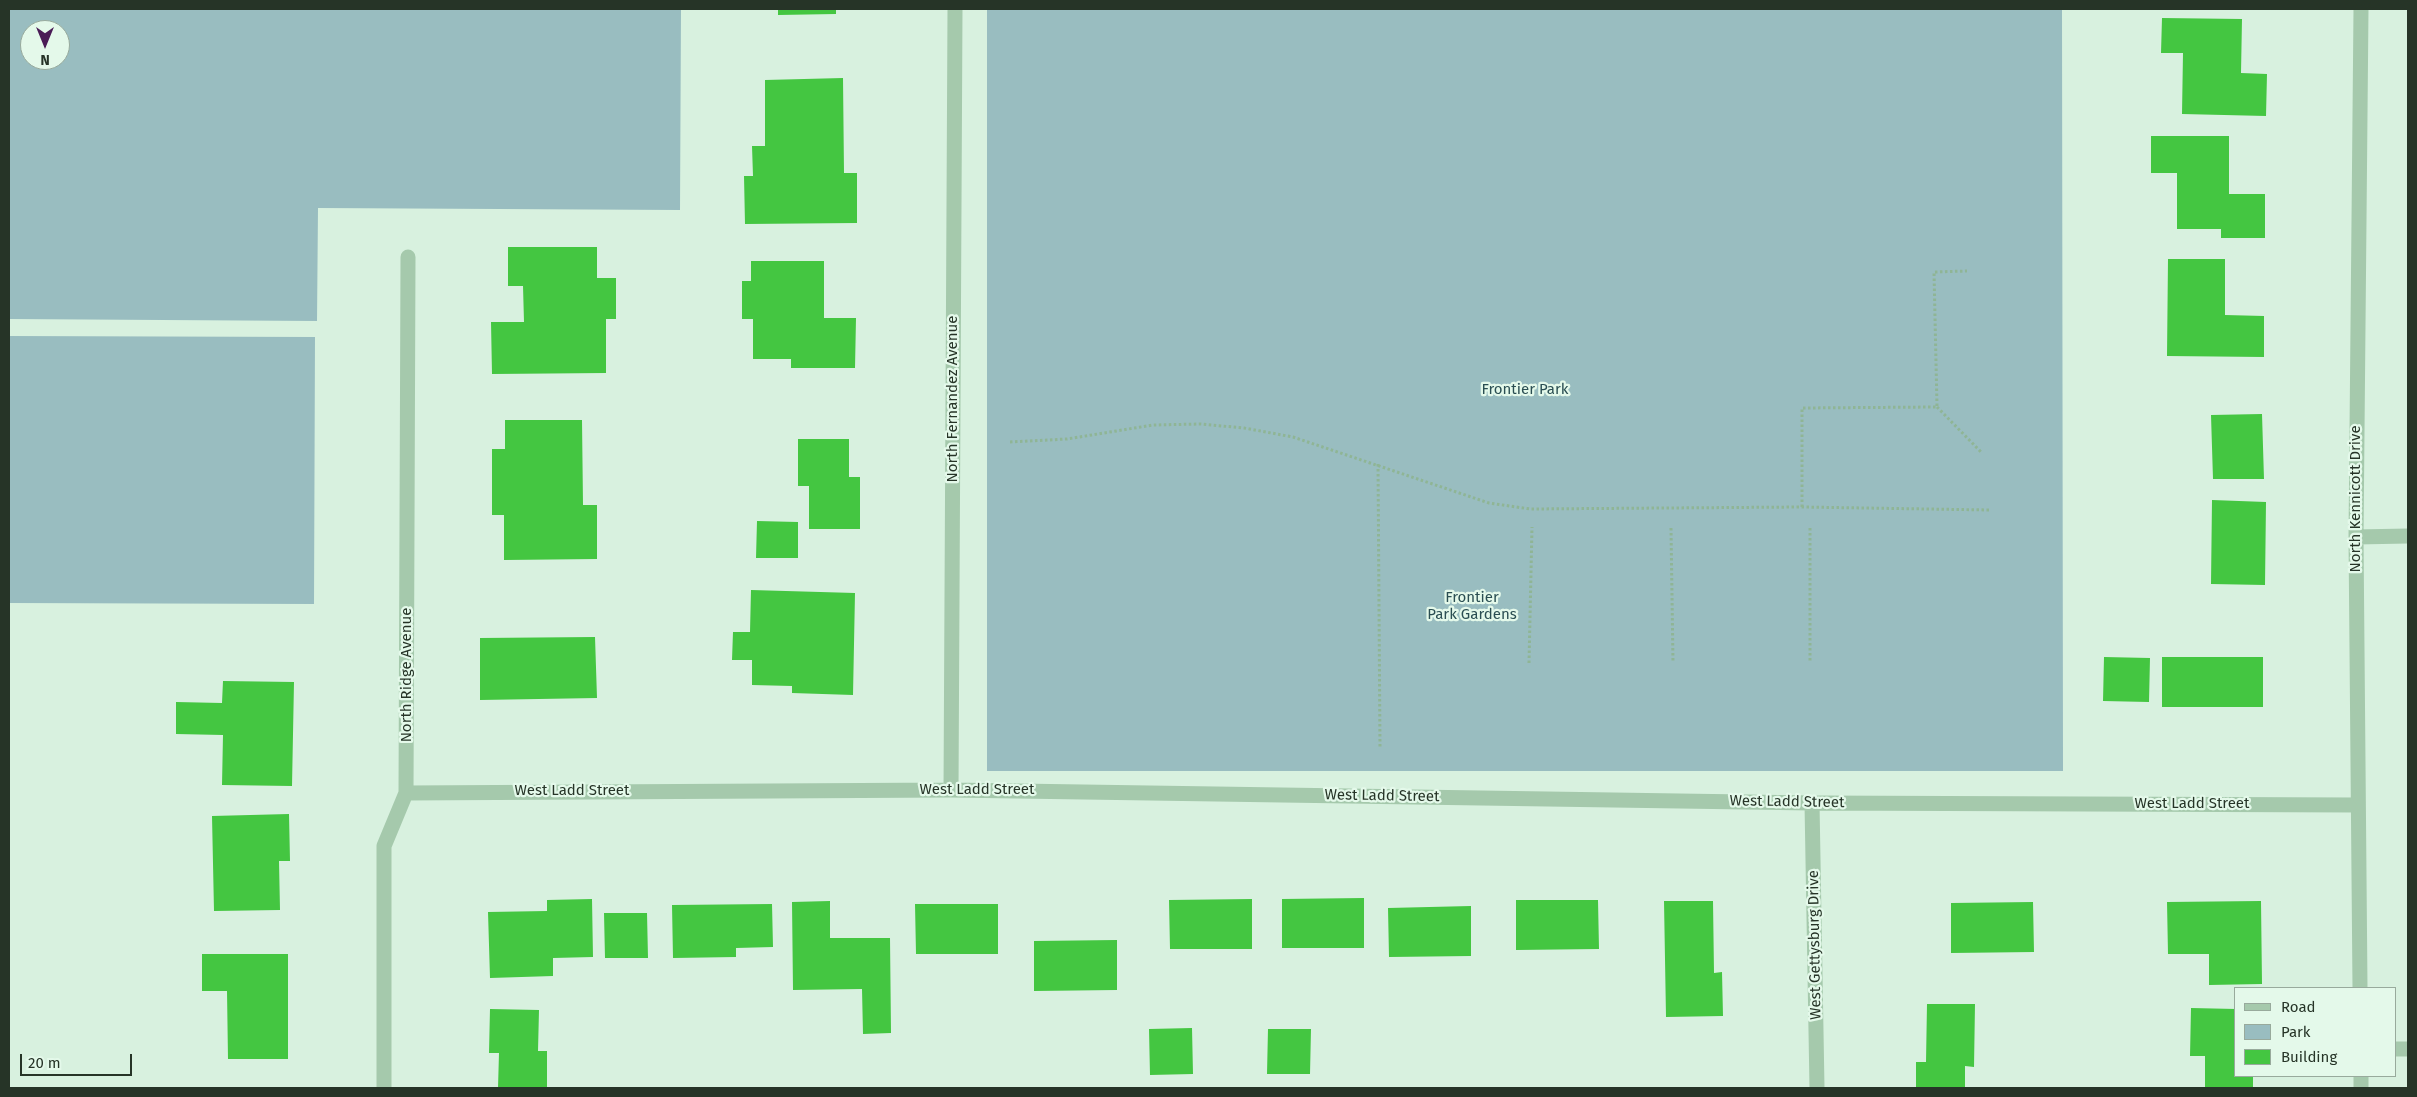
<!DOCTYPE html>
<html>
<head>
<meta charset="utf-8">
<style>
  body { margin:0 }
  #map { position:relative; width:2417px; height:1097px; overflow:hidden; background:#d8f1df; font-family:"Fira Sans",sans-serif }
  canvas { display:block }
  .frame { position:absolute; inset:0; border:10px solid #263427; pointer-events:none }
  .legend { position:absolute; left:2234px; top:987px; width:162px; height:90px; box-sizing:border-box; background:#e4f9ea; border:1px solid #98aa9c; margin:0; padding:6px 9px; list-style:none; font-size:15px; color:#263427 }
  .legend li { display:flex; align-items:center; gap:10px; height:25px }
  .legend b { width:25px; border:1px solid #98aa9c }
  .north { position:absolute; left:20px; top:20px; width:50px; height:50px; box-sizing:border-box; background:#e4f9ea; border:1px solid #98aa9c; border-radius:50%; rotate:180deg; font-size:14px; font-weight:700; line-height:20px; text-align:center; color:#263427 }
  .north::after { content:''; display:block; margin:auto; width:18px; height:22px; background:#4a1c56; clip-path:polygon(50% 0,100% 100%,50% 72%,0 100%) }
  .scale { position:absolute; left:20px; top:1054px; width:112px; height:22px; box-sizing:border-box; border:2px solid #263427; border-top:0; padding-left:6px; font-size:15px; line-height:18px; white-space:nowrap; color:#263427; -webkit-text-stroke:4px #e4f9ea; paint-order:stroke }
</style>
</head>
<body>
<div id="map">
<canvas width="2417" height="1097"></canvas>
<div class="frame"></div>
<ul class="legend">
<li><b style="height:6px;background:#a5c9ac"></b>Road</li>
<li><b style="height:14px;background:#99bdc0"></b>Park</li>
<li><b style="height:14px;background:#44c641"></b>Building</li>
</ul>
<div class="north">N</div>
<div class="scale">20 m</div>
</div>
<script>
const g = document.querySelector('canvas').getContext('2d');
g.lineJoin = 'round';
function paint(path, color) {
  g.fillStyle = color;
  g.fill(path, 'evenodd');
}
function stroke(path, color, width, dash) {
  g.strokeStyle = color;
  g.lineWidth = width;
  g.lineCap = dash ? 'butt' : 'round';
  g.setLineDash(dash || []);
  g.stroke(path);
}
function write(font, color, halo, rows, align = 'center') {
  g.font = font + ' "Fira Sans",sans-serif';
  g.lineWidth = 4.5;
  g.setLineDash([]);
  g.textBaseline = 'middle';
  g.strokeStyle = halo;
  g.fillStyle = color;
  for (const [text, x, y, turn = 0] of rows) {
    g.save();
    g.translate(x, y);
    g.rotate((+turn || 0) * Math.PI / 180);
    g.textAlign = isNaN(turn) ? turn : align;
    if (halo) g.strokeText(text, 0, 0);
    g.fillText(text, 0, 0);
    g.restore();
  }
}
const green = new Path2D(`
  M 9,9 L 681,9 L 680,210 L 318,208 L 317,321 L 9,319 ZM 30,30 L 60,30 L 60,60 L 30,60 Z
  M 987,9 L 2062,9 L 2063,771 L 987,771 Z
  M 9,336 L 315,337 L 314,604 L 9,603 Z`);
const building = new Path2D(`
  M 778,9 L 836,9 L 836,14 L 778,15 Z
  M 2162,18 L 2242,19 L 2241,73 L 2267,74 L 2266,116 L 2182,114 L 2183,53 L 2161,53 Z
  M 843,78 L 844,173 L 857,173 L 857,223 L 745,224 L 744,176 L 753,176 L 752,146 L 765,146 L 765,80 Z
  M 2151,136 L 2229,136 L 2229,194 L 2265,194 L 2265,238 L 2221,238 L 2221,229 L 2177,229 L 2177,173 L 2151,173 Z
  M 508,247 L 597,247 L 597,278 L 616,278 L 616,319 L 606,319 L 606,373 L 492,374 L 491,322 L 524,322 L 523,286 L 508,286 Z
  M 2168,259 L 2225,259 L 2225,315 L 2264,316 L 2264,357 L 2167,356 Z
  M 751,261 L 824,261 L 824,318 L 856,318 L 855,368 L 791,368 L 791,359 L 753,359 L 753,319 L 742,319 L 742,281 L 751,281 Z
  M 2262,414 L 2264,479 L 2213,479 L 2211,415 Z
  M 505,420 L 582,420 L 583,505 L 597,505 L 597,559 L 504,560 L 504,515 L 492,515 L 492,449 L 505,449 Z
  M 798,439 L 849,439 L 849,477 L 860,477 L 860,529 L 809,529 L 809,486 L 798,486 Z
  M 2212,500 L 2266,502 L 2265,585 L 2211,584 Z
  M 757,521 L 798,522 L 798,558 L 756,558 Z
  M 751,590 L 855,593 L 853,695 L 792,693 L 792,686 L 752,685 L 752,660 L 732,660 L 733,632 L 750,632 Z
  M 595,637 L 597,698 L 480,700 L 480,638 Z
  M 2104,657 L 2150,658 L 2149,702 L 2103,701 Z
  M 2162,657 L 2263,657 L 2263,707 L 2162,707 Z
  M 223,681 L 294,682 L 292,786 L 222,785 L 223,735 L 176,734 L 176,702 L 222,703 Z
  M 289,814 L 290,861 L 279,861 L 280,910 L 214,911 L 212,816 Z
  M 1364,898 L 1364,948 L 1282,948 L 1282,899 Z
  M 592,899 L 593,957 L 553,958 L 553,976 L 490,978 L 488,912 L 547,911 L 547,900 Z
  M 1252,899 L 1252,949 L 1170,949 L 1169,900 Z
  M 1516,900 L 1598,900 L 1599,949 L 1516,950 Z
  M 830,901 L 830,938 L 890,938 L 891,1033 L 863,1034 L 862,989 L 793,990 L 792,902 Z
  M 1664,901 L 1713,901 L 1714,973 L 1722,972 L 1723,1016 L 1666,1017 Z
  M 2261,901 L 2262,984 L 2209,985 L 2209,954 L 2168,954 L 2167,902 Z
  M 2033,902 L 2034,952 L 1951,953 L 1951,903 Z
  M 772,904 L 773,947 L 736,948 L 736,957 L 673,958 L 672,905 Z
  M 915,904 L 998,904 L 998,954 L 916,954 Z
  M 1471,906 L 1471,956 L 1389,957 L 1388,908 Z
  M 604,913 L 647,913 L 648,958 L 605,958 Z
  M 1117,940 L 1117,990 L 1034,991 L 1034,941 Z
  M 202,954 L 288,954 L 288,1059 L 228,1059 L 227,991 L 202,991 Z
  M 1927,1004 L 1975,1004 L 1974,1067 L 1965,1066 L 1965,1088 L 1916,1088 L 1916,1062 L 1926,1062 Z
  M 2191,1008 L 2236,1009 L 2236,1076 L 2253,1076 L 2253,1088 L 2205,1088 L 2205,1056 L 2190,1056 Z
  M 490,1009 L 539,1010 L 538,1051 L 547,1051 L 547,1088 L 498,1088 L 499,1053 L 489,1053 Z
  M 1192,1028 L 1193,1074 L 1150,1075 L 1149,1029 Z
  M 1268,1029 L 1311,1029 L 1310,1074 L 1267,1074 Z`);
const path = new Path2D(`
  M 1937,407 L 1982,453
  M 1010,442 L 1067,439 L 1153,425 L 1200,424 L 1244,428 L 1293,437 L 1489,503 L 1530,509 L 1802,507 L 1990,510
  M 1378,464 L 1380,748
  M 1802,507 L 1802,408 L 1937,407 L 1934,272 L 1967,271
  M 1671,528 L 1673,663
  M 1810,528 L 1810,663
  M 1529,663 L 1532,527`);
const minor = new Path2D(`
  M 2356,537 L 2408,536
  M 951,790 L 955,9
  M 406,793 L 951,790 L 1812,803 L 2357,805
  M 1812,803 L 1817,1088
  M 2360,988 L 2356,537 L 2361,9
  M 2396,1049 L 2408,1049
  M 384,1088 L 384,846 L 406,793 L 408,257
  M 2361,1088 L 2361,1076`);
const parkNames = [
  ["Frontier Park",1525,390],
  ["Frontier",1472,598],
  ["Park Gardens",1472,615]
];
const streetNames = [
  ["North Fernandez Avenue",953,399,-90],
  ["North Kennicott Drive",2356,499,-90],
  ["North Ridge Avenue",407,675,-90],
  ["West Ladd Street",977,790],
  ["West Ladd Street",572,791],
  ["West Ladd Street",1382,796,1],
  ["West Ladd Street",1787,802,1],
  ["West Ladd Street",2192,804],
  ["West Gettysburg Drive",1815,945,-91]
];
paint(green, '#99bdc0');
paint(building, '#44c641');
stroke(path, '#8fb595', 3, [2.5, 2.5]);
stroke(minor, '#a5c9ac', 15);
write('15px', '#2a4e52', '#e4f9ea', parkNames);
write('15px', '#263427', '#e4f9ea', streetNames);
</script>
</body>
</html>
